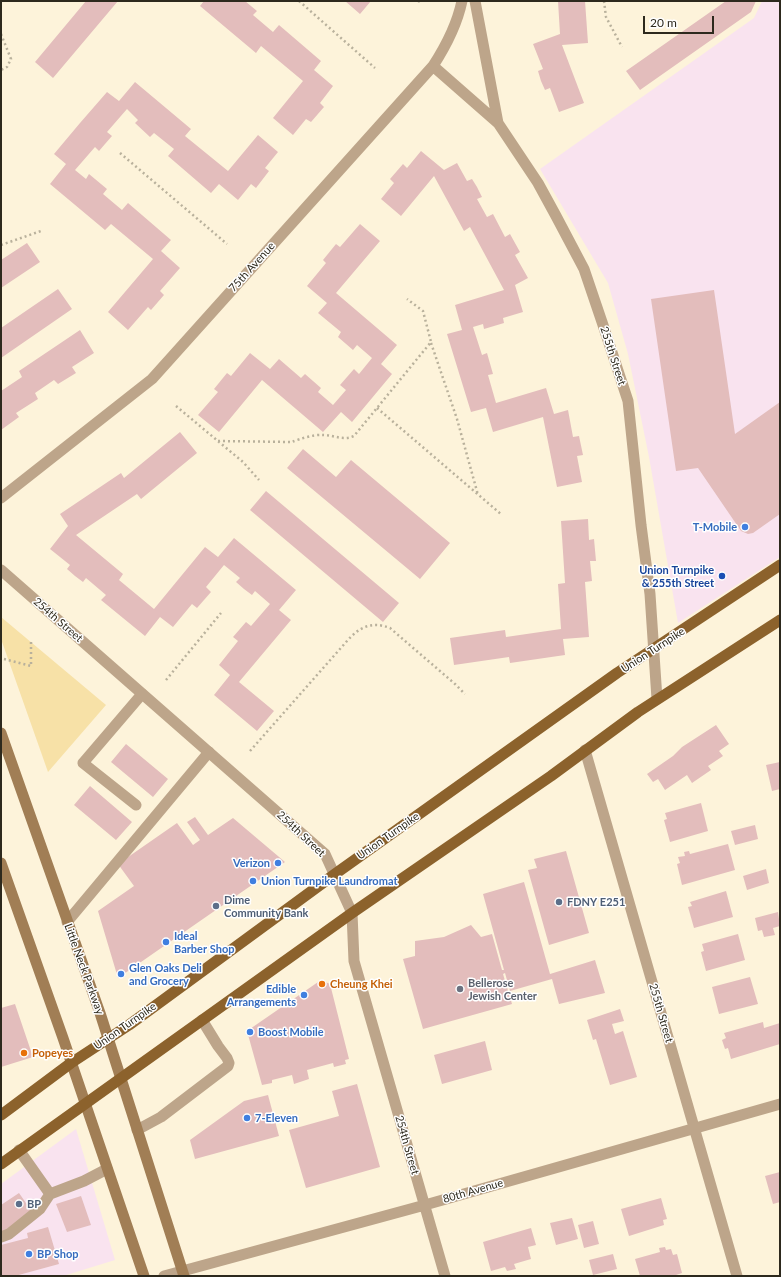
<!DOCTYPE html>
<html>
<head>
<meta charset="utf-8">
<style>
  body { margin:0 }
  #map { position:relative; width:781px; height:1277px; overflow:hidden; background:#fdf3da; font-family:Lato,sans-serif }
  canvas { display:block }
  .frame { position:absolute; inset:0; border:2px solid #2d291d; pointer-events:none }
  .scale { position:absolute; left:643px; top:16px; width:71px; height:18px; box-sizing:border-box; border:2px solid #2d291d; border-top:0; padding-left:5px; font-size:12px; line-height:14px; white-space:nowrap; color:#2d291d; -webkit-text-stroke:3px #fff; paint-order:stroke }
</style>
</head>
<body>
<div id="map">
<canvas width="781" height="1277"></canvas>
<div class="frame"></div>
<div class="scale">20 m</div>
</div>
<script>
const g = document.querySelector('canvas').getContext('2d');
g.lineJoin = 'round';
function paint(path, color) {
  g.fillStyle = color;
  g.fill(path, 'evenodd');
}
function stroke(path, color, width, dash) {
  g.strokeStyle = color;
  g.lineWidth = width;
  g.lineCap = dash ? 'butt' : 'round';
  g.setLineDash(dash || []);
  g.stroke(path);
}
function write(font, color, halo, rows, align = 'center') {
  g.font = font + ' Lato,sans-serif';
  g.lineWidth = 3;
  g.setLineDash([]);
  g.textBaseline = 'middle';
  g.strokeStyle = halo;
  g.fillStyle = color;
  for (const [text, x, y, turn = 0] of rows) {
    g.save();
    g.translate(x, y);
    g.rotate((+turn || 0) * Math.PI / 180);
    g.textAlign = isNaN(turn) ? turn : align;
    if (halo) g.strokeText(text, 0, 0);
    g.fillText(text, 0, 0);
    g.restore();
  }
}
const commercial = new Path2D(`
  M 762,1 L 780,1 L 780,557 L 678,623 L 649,457 L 628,354 L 608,283 L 540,169 L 754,18 Z
  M 76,1129 L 115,1260 L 63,1276 L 1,1276 L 1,1184 Z`);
const green = new Path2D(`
  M 1,617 L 106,705 L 48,772 L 1,639 Z`);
const building = new Path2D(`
  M 86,1 L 118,1 L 53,78 L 35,62 Z
  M 204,1 L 236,1 L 237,2 L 238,1 L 245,1 L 257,11 L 253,15 L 273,32 L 279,25 L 321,61 L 314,70 L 333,86 L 320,103 L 324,107 L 311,122 L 306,119 L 293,135 L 273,118 L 303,81 L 261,46 L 256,53 L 200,6 Z
  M 345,1 L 371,1 L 360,14 Z
  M 558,1 L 585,1 L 588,43 L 562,45 L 584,103 L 559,112 L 550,88 L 545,90 L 541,81 L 538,71 L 543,69 L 533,44 L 560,34 Z
  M 726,1 L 756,1 L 751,12 L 640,90 L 626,71 Z
  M 135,82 L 191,129 L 185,136 L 228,171 L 258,135 L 278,152 L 265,168 L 269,171 L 256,188 L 251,184 L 238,200 L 219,184 L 211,193 L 168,156 L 174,149 L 154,133 L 150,137 L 135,123 L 138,120 L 127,109 L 107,132 L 112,136 L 105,144 L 99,151 L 95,147 L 75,170 L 86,179 L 89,174 L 107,189 L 103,194 L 122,210 L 128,203 L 171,240 L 161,251 L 180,268 L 160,291 L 164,295 L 151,310 L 148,307 L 128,330 L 108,312 L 153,259 L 111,224 L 105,230 L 50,184 L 66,164 L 54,154 L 80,123 L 107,92 L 119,101 Z
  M 421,151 L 444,170 L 457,163 L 467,181 L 472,179 L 477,187 L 482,197 L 477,199 L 487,217 L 493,214 L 505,237 L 510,234 L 520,252 L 515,255 L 528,278 L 515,285 L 523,312 L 503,318 L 504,323 L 484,329 L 483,324 L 473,327 L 482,355 L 487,353 L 493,374 L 488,375 L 496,403 L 546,388 L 554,414 L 568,410 L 573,437 L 579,436 L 583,455 L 577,456 L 582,482 L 557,487 L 543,417 L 493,432 L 486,408 L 471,412 L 447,334 L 462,330 L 455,305 L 504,290 L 470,227 L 464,231 L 434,176 L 401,216 L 381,199 L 394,183 L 390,179 L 403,164 L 407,168 Z
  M 360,224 L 380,241 L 336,293 L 397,345 L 381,364 L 392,374 L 352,422 L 341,412 L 323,432 L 262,380 L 219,432 L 198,415 L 218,392 L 214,389 L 227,373 L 231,376 L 250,353 L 270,369 L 279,359 L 301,378 L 305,374 L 321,388 L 318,392 L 333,405 L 346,390 L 340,385 L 354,369 L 359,374 L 372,358 L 357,345 L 353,350 L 338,337 L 341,332 L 318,313 L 327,303 L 307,286 L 326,263 L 323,260 L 336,244 L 340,247 Z
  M 27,243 L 40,262 L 1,288 L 1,260 Z
  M 58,289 L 72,309 L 1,358 L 1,328 Z
  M 714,290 L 735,434 L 780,402 L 780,514 L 753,533 L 748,534 L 741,531 L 698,468 L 676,471 L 651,299 Z
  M 80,330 L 94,353 L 72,367 L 76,373 L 58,384 L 54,380 L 35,393 L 38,399 L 16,413 L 19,417 L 1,430 L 1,391 L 22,377 L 19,371 Z
  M 180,432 L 197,453 L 141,499 L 137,494 L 76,535 L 123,574 L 119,580 L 154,609 L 205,547 L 218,557 L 234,538 L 296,590 L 279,610 L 291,620 L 239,682 L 274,711 L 257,731 L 214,695 L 230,675 L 219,665 L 238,641 L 233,637 L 246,622 L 251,626 L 270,604 L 255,591 L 252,595 L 244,589 L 236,582 L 240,578 L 224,565 L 206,587 L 211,592 L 197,608 L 192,604 L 173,627 L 160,617 L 145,636 L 101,600 L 106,595 L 86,578 L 83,582 L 75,576 L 67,569 L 70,565 L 50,549 L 68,526 L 60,514 L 121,473 L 124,478 Z
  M 303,449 L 336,477 L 351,460 L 450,543 L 420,579 L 287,468 Z
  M 266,491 L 399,603 L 383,622 L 250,510 Z
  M 588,519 L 589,540 L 594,539 L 596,561 L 590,561 L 592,581 L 585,582 L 589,637 L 563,639 L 565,655 L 510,663 L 509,657 L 454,665 L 450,638 L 505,630 L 506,637 L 561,629 L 558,584 L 565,583 L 561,521 Z
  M 716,725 L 729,744 L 719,751 L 723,756 L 708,766 L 711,770 L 692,783 L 687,775 L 665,790 L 658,779 L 653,782 L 647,774 L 673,756 L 682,747 Z
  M 126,744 L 168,779 L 153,797 L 111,762 Z
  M 780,762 L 780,789 L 772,791 L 766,765 Z
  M 90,786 L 132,822 L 116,840 L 74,805 Z
  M 701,803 L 708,831 L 670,842 L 664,820 L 667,819 L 665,813 Z
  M 195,817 L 208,835 L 233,818 L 285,862 L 118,978 L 98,911 L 134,886 L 118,864 L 177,823 L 193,845 L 200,840 L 187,822 Z
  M 755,825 L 758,839 L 735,845 L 731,831 Z
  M 728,844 L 735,870 L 682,885 L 677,864 L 680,863 L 678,857 L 685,856 L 684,852 L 689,851 L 690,854 Z
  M 566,851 L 589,933 L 549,945 L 528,870 L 537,868 L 534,859 Z
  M 766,869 L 769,883 L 747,890 L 743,876 Z
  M 524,882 L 550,974 L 595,960 L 605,993 L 559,1004 L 552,979 L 510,991 L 505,973 L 503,974 L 512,1004 L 423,1029 L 403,959 L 415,956 L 415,941 L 444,937 L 471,925 L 481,937 L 492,934 L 502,970 L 504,970 L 483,894 Z
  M 726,891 L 733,917 L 694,928 L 688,907 L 692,906 L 690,902 Z
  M 778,912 L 780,926 L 773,928 L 775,935 L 764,937 L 762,930 L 758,931 L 755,918 Z
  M 738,934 L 745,960 L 706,971 L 701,952 L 704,951 L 702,944 Z
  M 750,977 L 758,1004 L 719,1014 L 712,987 Z
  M 321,980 L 330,984 L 349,1059 L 345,1060 L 346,1064 L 334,1067 L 333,1063 L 307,1070 L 309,1079 L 294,1084 L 292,1075 L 272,1080 L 272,1083 L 262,1085 L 247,1031 Z
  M 15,1004 L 33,1057 L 1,1067 L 1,1008 Z
  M 620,1009 L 624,1021 L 612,1024 L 615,1034 L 623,1031 L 637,1077 L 610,1085 L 596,1039 L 593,1040 L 587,1020 Z
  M 763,1022 L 764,1028 L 780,1023 L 780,1044 L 731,1059 L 728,1048 L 725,1049 L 722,1040 L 726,1038 L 724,1033 Z
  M 485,1041 L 492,1070 L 442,1084 L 434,1055 Z
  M 357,1084 L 380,1167 L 306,1188 L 289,1130 L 339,1116 L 332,1091 Z
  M 268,1095 L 279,1136 L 195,1159 L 190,1140 L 244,1101 Z
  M 780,1172 L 780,1202 L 773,1204 L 765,1176 Z
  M 19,1193 L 33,1213 L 1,1233 L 1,1205 Z
  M 81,1196 L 91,1225 L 67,1232 L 56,1204 Z
  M 661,1198 L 667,1219 L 663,1220 L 664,1225 L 629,1236 L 621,1209 Z
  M 572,1218 L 578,1239 L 556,1245 L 550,1223 Z
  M 593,1221 L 599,1244 L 584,1248 L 578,1225 Z
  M 48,1227 L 59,1264 L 15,1276 L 1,1276 L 1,1245 L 28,1238 L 27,1233 Z
  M 531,1228 L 536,1245 L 528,1247 L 531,1259 L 514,1264 L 516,1269 L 507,1271 L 505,1267 L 491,1271 L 483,1242 Z
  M 665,1247 L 666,1250 L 671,1249 L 673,1255 L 677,1254 L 682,1273 L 673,1276 L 640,1276 L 635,1259 L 660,1252 L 659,1248 Z
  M 613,1254 L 617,1269 L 593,1275 L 589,1260 Z`);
const path = new Path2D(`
  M 299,1 L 375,68
  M 418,1 L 422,3
  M 604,1 L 606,17 L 622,47
  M 1,34 L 11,59 L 7,67 L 1,70
  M 120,153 L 227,244
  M 1,245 L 41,231
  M 431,343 L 457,419 L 478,495
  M 176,406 L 243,462 L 259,480
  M 377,408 L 502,515
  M 218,441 L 292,442 C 299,439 315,434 323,435 C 334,435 343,441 354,436 L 431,342 L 423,311 L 407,299
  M 4,659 L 31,666 L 31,639
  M 166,680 L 221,613
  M 250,751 L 347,641 C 359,627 372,621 390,628 L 455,684 L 465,694`);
const service = new Path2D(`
  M 136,805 L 83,763 L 142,694
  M 67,922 L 209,752
  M 137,1130 L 161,1117 L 228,1066 L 229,1063 L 227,1058 L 218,1046 L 202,1020
  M 50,1194 L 84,1181 L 107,1169
  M 1,1237 L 9,1234 L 40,1209 L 50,1194 L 19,1150`);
const minor = new Path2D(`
  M 475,1 L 498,123
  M 433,66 L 498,123 L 538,183 L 556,216 L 584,269 L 603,325 L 628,401 L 641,525 L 650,594 L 657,699
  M 1,498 L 152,379 L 433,66 C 446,46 457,25 462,1
  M 1,570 L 325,854 L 352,913 L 354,961 L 445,1276
  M 585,750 L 737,1276
  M 164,1276 L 425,1205 L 780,1104`);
const secondary = new Path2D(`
  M 1,733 L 100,1013 L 184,1276
  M 1,863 L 63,1038 L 144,1276`);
const primary = new Path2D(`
  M 1,1115 L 71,1063 L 129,1025 L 335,874 L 617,673 L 780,565
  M 1,1164 L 352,913 L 551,776 L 638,712 L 780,620`);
const markers = [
  [745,527,4,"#3f7fe0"],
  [722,576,4,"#1a4fb4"],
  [278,863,4,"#3f7fe0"],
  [253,881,4,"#3f7fe0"],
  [559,902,4,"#5c6f8a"],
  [216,906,4,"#5c6f8a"],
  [166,942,4,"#3f7fe0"],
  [121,974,4,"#3f7fe0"],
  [322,984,4,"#e8710a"],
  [460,989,4,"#6b7280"],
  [304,995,4,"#3f7fe0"],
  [250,1032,4,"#3f7fe0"],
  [24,1053,4,"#e8710a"],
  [247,1118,4,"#3f7fe0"],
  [19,1204,4,"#5c6f8a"],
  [29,1254,4,"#3f7fe0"]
];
const streetNames = [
  ["75th Avenue",252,267,-48],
  ["255th Street",613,356,72],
  ["254th Street",58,620,41],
  ["Union Turnpike",653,650,-33],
  ["254th Street",301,834,43],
  ["Union Turnpike",388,836,-35],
  ["Little Neck Parkway",84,969,70],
  ["255th Street",661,1013,74],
  ["Union Turnpike",125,1026,-35],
  ["254th Street",407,1145,74],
  ["80th Avenue",473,1191,-16]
];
const shopNames = [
  ["T-Mobile",737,527,"right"],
  ["Verizon",270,863,"right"],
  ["Union Turnpike Laundromat",261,881],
  ["Ideal",174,936],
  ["Barber Shop",174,949],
  ["Glen Oaks Deli",129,968],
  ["and Grocery",129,981],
  ["Edible",296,989,"right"],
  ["Arrangements",296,1002,"right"],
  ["Boost Mobile",258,1032],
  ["7-Eleven",255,1118],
  ["BP Shop",37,1254]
];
const transitNames = [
  ["Union Turnpike",714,570],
  ["& 255th Street",714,583]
];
const serviceNames = [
  ["Dime",224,900],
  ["Community Bank",224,913],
  ["FDNY E251",567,902],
  ["BP",27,1204]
];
const worshipNames = [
  ["Bellerose",468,983],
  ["Jewish Center",468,996]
];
const foodNames = [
  ["Cheung Khei",330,984],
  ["Popeyes",32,1053]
];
paint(commercial, '#f9e3ef');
paint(green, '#f7e1a7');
paint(building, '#e3bdbc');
stroke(path, '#b9b19c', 2.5, [2, 3]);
stroke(service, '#bda58a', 11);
stroke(minor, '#bda58a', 11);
stroke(secondary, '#a17e55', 11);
stroke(primary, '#8c622c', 11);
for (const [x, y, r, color] of markers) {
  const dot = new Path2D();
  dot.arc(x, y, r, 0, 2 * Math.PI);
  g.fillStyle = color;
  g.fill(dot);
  stroke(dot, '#fff', 1.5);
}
write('11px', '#2d291d', '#fff', streetNames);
write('bold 11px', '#366cbe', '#fff', shopNames, 'left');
write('bold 11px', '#164399', '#fff', transitNames, 'right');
write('bold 11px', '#4e5e75', '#fff', serviceNames, 'left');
write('bold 11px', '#5b616d', '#fff', worshipNames, 'left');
write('bold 11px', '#c56008', '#fff', foodNames, 'left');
</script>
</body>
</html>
